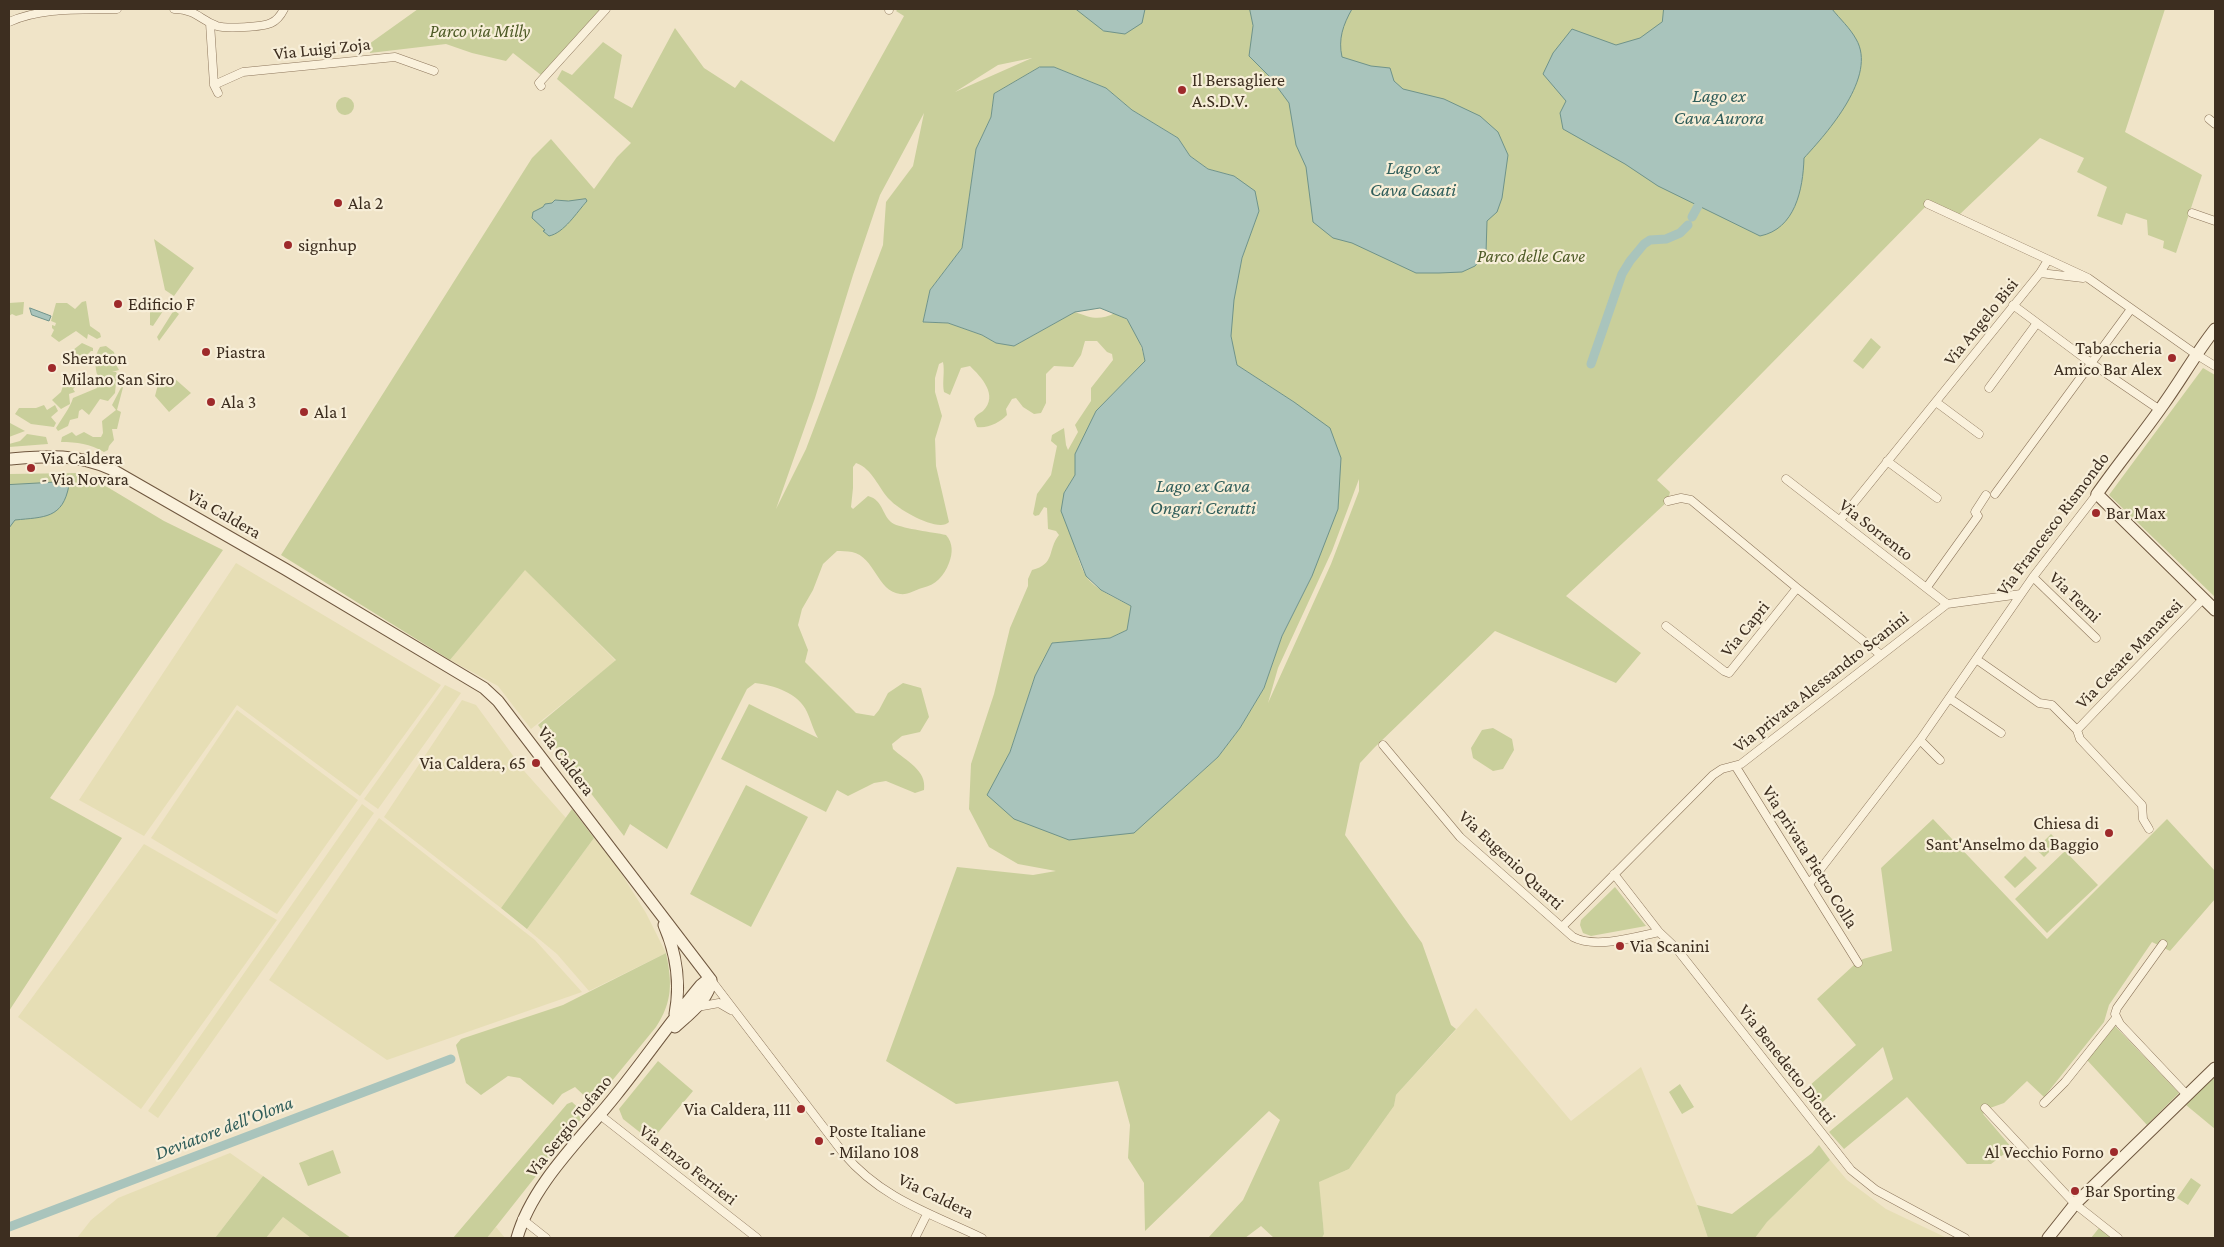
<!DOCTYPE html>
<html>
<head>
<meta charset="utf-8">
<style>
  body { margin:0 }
  #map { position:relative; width:2224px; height:1247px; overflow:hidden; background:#f0e4c8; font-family:"Crimson Pro",serif }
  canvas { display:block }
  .frame { position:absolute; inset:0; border:10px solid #3d2e20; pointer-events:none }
</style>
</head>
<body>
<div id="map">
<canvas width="2224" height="1247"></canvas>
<div class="frame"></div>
</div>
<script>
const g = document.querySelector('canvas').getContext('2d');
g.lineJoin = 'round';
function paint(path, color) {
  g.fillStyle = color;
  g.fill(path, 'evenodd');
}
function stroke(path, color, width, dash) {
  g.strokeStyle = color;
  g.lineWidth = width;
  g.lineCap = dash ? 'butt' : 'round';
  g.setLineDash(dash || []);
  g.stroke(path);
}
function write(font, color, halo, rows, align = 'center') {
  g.font = font + ' "Crimson Pro",serif';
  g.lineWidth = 4.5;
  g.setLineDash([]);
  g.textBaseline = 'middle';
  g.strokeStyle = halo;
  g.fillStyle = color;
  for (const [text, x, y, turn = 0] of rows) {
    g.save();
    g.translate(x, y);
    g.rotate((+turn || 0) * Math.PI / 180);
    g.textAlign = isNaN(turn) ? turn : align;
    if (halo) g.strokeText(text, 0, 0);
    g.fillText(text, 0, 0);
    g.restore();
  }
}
const farmland = new Path2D(`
  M 236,563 L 441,685 L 360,796 L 237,705 L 144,836 L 79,800 Z
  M 525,569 L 616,661 L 531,729 L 498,686 L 450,660 Z
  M 445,685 L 461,693 L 378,809 L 364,799 Z
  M 462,700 L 476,705 L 525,772 L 566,818 L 501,908 L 384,817 Z
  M 237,710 L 358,800 L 277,914 L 151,838 Z
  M 362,804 L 374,813 L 158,1118 L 148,1111 Z
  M 379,818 L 535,940 L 582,992 L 387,1060 L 269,980 Z
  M 594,838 L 616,865 L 646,913 L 666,953 L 589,991 L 557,954 L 527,929 Z
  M 144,844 L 277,920 L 141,1109 L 18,1017 Z
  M 1476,1008 L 1571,1121 L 1641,1067 L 1697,1205 L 1708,1238 L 1322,1238 L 1324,1234 L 1318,1182 L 1349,1169 L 1394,1106 L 1396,1095 Z
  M 230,1153 L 263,1176 L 215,1238 L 77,1238 L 91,1220 L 118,1198 Z
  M 1830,1160 L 1847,1180 L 1886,1209 L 1947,1238 L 1755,1238 L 1767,1222 Z
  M 283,1217 L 311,1238 L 266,1238 Z
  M 496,1227 L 505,1238 L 487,1238 Z`);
const green = new Path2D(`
  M 418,9 L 601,9 L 541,75 L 513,53 L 506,61 L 472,53 L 446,44 L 370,53 L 369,44 Z
  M 898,9 L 2165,9 L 2125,132 L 2202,175 L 2176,253 L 2163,248 L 2164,241 L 2148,235 L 2147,220 L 2126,213 L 2122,225 L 2097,216 L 2107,187 L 2077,172 L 2084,158 L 2040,138 L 1959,215 L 1930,202 L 1657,480 L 1670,492 L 1668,501 L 1566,596 L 1641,653 L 1616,683 L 1495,631 L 1375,747 L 1360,763 L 1345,835 L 1422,943 L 1451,1025 L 1456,1029 L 1396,1095 L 1394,1106 L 1349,1169 L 1319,1182 L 1324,1234 L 1322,1238 L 1274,1238 L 1261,1226 L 1245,1238 L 1208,1238 L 1243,1200 L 1280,1120 L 1269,1111 L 1145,1231 L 1144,1183 L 1128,1158 L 1130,1125 L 1118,1081 L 956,1104 L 886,1061 L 957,867 L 1033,875 L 1056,871 L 1018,864 L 989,847 L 969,809 L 971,764 L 994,694 L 1010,628 L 1028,586 L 1028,579 L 1032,570 C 1056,564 1047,550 1059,535 L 1056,531 L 1048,529 L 1047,508 L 1044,507 L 1039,515 L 1035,516 L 1033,514 L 1037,494 L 1051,475 L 1057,446 L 1051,441 L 1052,435 L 1064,428 L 1066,445 L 1068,450 L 1078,432 L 1075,425 L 1091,401 L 1091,388 L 1113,360 L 1112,354 L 1107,352 L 1097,341 L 1085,341 L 1081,355 L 1073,367 L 1054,366 L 1046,374 L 1046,403 L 1041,413 L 1034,414 L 1023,407 L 1016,398 L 1012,399 L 1006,409 L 1007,415 C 1001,422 987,429 977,427 L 974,419 C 977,414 979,414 983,411 C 999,395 981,377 970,366 L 961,368 L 950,395 L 944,392 C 942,382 945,372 943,362 L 939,364 L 935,378 L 935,392 L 942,416 L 935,439 L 936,466 L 949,522 C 939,533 899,510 890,500 C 878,488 873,469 856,463 L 853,467 L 853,488 L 851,507 L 853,509 L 868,496 C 884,500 882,518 894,524 C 905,529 932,532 946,535 C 953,543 953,553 949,563 C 944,576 936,585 922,588 C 915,590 908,595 900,594 C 877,591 875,557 852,552 C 847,551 841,551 837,551 L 823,564 L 813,590 L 802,609 L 798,625 L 808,650 L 805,662 L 856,713 L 874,716 L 879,710 L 888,693 L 903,683 L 921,688 L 929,717 L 920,732 L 902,736 L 892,744 L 893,749 C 906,761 927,770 924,790 L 915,793 L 886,781 L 874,783 L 848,796 L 837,790 L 826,812 L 721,759 L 749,704 L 818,738 C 813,729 811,721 807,712 C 799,693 773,685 755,683 L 747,689 L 667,849 L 630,824 L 624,836 L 538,725 L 616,660 L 525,570 L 450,660 L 281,555 L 532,158 L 551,139 L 594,189 L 617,157 L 631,143 L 557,79 L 562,70 L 572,75 L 603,42 L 622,55 L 614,98 L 632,108 L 675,28 L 704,68 L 735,88 L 741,80 L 834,142 L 904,16 L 896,11 ZM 1032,58 L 1025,61 L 955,92 L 998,65 ZM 1040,67 L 1054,67 L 1106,88 L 1132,110 L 1178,138 L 1190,156 L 1208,169 L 1234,176 L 1259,211 C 1243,249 1230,293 1231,335 C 1231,345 1235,356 1237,365 L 1294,402 L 1312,576 L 1282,636 L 1264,688 L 1240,728 L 1218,757 L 1166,804 L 988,795 L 1010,752 L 1035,676 L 1052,643 L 1110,638 L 1127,630 L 1131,606 C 1116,598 1095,590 1086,576 C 1074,555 1069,517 1064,493 L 1075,475 L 1076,454 L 1096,411 L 1145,361 C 1143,350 1135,326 1126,319 C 1123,317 1119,315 1115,313 C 1099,321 1091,318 1075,312 L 1014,346 L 996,343 L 982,335 L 948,323 L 923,322 L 930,290 L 962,248 L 976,149 L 991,117 L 994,94 ZM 924,113 L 913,166 L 886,202 L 883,245 L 806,449 L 776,509 L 815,398 L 853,275 L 880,195 ZM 1359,479 L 1359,491 L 1331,564 L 1268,703 L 1278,668 L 1332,551 Z
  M336 106a9 9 0 1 1 18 0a9 9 0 1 1-18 0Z
  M 154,239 L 194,268 L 174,296 L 165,290 Z
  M 156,300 L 167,305 L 153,326 L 150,325 L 150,309 Z
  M 86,301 L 90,326 L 100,333 L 101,337 L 97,339 L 88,334 L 87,339 L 76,331 L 59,342 L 51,336 L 54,330 L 52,328 L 52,325 L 55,326 L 56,323 L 51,321 L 56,303 L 67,303 L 75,309 L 82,302 Z
  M 24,302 L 23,314 L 16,316 L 12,314 L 9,316 L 9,303 Z
  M 174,310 L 179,314 L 159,341 L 157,337 Z
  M 1871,338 L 1881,347 L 1863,369 L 1853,361 Z
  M 82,343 L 93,348 L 93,351 L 91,351 L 84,358 L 70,357 L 73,350 Z
  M 106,346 L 114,352 L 115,357 L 113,359 L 119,370 L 112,372 L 116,372 L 117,374 L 115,393 L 108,401 L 100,399 L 89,415 L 82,409 L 79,411 L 78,418 L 70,420 L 68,426 L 58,431 L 56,428 C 61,420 71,406 73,398 L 97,388 L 96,383 L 100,380 C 94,373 94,355 100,347 Z
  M 2203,368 L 2215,375 L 2215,597 L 2109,495 Z
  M 160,377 L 174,378 L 191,393 L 169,412 L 155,396 Z
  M 125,380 L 117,410 L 121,412 L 117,429 L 112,429 L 114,440 L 109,446 L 108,450 L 104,452 C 90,444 77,442 61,442 L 62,437 L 72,432 L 76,436 L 84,432 L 93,437 L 101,437 L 103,433 L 102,421 L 116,410 L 112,405 Z
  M 64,383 L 73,383 L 76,386 L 73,389 L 75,392 L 69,394 L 70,404 L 61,409 L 52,400 L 61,392 Z
  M 44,405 L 47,410 L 55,405 L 58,411 L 51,417 L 56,423 L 54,427 L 31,424 L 15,414 L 19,408 L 36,408 Z
  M 10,423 L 25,431 L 9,437 Z
  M 27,434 L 46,437 L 48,444 L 9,447 L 9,444 L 20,441 Z
  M 79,473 L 109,488 L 164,521 L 223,550 L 50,798 L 122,838 L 9,1011 L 9,474 Z
  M 1493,728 L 1512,739 L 1514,750 L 1503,769 L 1493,771 L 1473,758 L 1471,748 L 1482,730 Z
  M 746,785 L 808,817 L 751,927 L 690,894 Z
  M 572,809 L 594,838 L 527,929 L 501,908 Z
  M 1933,819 L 2047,939 L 2167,819 L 2215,871 L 2215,899 L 2170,951 L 2152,942 L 2109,1005 L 2104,1022 L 2044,1097 L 2027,1081 L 2004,1103 L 1990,1108 L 1983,1114 L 2012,1148 L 1991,1164 L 1967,1164 L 1907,1097 L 1844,1149 L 1829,1132 L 1893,1079 L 1883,1047 L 1814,1110 L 1801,1093 L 1856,1045 L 1817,999 L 1854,965 L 1863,959 L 1892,951 L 1881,868 Z
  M 2051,834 L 2059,842 L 2044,857 L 2036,849 Z
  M 2065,851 L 2098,885 L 2047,933 L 2015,899 Z
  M 2025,856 L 2037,868 L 2015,888 L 2004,877 Z
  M 1615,887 L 1646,926 L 1591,936 L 1583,933 L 1580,925 L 1581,920 Z
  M 666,953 C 672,982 673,1001 656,1027 L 593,1104 L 575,1087 L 562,1094 L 553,1105 L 520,1078 L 508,1076 L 481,1095 L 466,1083 L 456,1045 L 461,1039 L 563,1005 Z
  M 2115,1026 L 2179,1093 L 2147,1125 L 2087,1060 Z
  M 658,1061 L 693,1091 L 651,1141 L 623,1119 L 619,1109 Z
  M 2215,1076 L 2215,1129 L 2186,1105 Z
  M 1680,1084 L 1694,1107 L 1682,1114 L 1669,1092 Z
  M 572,1102 L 585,1114 L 487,1238 L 453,1238 L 567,1104 Z
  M 1819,1145 L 1830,1160 L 1767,1222 L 1755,1238 L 1708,1238 L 1697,1205 L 1732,1214 L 1812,1153 Z
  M 333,1150 L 341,1173 L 308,1186 L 299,1163 Z
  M 263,1176 L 351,1238 L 311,1238 L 283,1217 L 266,1238 L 215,1238 Z
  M 2191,1178 L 2201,1185 L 2188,1205 L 2177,1198 Z
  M 2099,1228 L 2112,1238 L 2091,1238 Z`);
const water = new Path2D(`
  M 1076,9 L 1145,9 L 1142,23 L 1125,34 L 1104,31 Z
  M 1250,9 L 1352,9 C 1343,25 1338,39 1342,57 L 1371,66 L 1390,68 L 1394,81 L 1403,89 L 1444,99 L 1480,116 L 1498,132 L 1508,155 L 1502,198 L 1497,212 L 1487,221 L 1486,253 L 1475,266 L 1462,272 L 1439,273 L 1416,273 L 1352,243 L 1333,238 L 1313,222 L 1306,167 L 1296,145 L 1289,103 L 1269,76 L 1249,56 L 1253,26 Z
  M 1664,9 L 1832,9 C 1840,19 1850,28 1856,39 C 1878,76 1827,133 1804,158 C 1803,190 1795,229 1760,236 L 1658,186 L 1625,164 L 1563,129 L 1560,113 L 1566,101 L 1543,74 L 1553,53 L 1572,29 L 1616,45 L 1640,38 L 1662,22 Z
  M 1040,67 L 1054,67 L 1106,88 L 1132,110 L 1178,138 L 1190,156 L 1208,169 L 1234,176 L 1255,191 L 1259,211 L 1242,258 L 1234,300 L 1231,336 L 1237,365 L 1294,402 L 1330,428 L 1341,458 L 1338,509 L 1312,576 L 1282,636 L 1264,688 L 1240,728 L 1218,757 L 1134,833 L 1069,840 L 1014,819 L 987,795 L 1010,752 L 1035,676 L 1052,643 L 1110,638 L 1127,630 L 1131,606 L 1101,590 L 1086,576 L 1061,511 L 1064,493 L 1075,475 L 1075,454 L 1096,411 L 1145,361 L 1142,347 L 1127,319 L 1100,308 L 1075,312 L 1014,346 L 996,343 L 982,335 L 948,323 L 923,322 L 930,290 L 962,248 L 976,149 L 991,117 L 994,94 Z
  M 586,199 L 587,201 C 577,212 564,233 549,236 L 543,231 L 545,230 L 532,218 L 533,212 L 543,207 L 545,204 L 552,203 L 555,200 L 568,201 Z
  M 30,308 L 51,316 L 49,321 L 32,315 Z
  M 59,482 L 69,485 C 63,519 44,517 15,520 L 9,528 L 9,485 Z`);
const canal = new Path2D(`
  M 1692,217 L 1698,206
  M 1591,364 L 1622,274 L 1630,261 L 1644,244 L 1650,240 L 1666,239 L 1680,233 L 1688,225
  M 9,1227 L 451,1059`);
const street = new Path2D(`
  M 174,9 C 198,10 198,19 217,26 C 226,29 263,27 271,23 C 278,20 281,15 284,9
  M 889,10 L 889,9
  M 9,22 C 42,7 81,10 117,9
  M 210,23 L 214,85 L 218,93
  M 214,85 L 243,72 L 395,57 L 434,71
  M 541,86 L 539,83 L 606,9
  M 2209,119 L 2215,124
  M 1928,204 L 2088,278 L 2197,355 L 2215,366
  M 2192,213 L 2215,221
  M 2040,273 L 2083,278
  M 2013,305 L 2091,363 L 2160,410
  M 1989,388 L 2037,323
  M 1936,402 L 1979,434
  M 1887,461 L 1937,498
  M 1786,479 L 1947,604
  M 1995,494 L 2131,309
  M 1668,501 L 1681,498 L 1691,500 L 1797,588 L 1881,655
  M 1840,520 L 2040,273 L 2048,260
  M 2033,577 L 2096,638
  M 1927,587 L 1978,516 L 1975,512 L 1986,495
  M 1666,626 L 1724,671 L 1729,673 L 1797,588
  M 1976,659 L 2039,703 L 2052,705 L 2077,730 L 2080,739 L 2142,805 L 2143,819 L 2149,829
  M 1949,698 L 2001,733
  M 2077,730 L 2203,599
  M 1920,740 L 1940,760
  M 1383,745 L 1460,837 L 1573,937 C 1595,949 1635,937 1659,932
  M 1736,767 L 1858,963
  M 1614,874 L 1659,932 L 1676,948 L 1851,1170 L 1876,1190 L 1965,1238
  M 1809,884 L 1920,740 L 2033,577 L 2097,494
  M 1562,927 L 1713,775 L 1722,769 L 1741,764 L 1947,604 L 2021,594
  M 2163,944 L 2117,1008 L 2115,1014 L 2120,1024 L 2187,1095
  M 711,980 L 844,1154 C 882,1199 932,1214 982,1238
  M 697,1007 L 719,1003 L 731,1010
  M 2044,1103 L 2065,1082 L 2116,1018
  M 1985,1108 L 2075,1204 L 2118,1238
  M 600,1115 L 757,1238
  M 522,1219 L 546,1238
  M 915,1238 L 927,1214`);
const secondary = new Path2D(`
  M 2215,329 C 2196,353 2181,380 2163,405 C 2142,435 2118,464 2097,494 L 2215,610
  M 9,459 C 47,456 75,453 111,469 L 285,569 L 484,688 L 498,701 L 527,739 L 711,980
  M 664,925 C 677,955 681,983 675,1014
  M 675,1027 C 688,1015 710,999 711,980
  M 517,1238 C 532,1184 582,1138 616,1095 C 645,1059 671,1021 701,985 L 706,981 L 711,980
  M 2048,1238 L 2075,1204 L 2215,1068`);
const markers = [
  [1182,90,5,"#9e2a2b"],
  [338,203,5,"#9e2a2b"],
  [288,245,5,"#9e2a2b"],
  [118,304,5,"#9e2a2b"],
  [206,352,5,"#9e2a2b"],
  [2172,358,5,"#9e2a2b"],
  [52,368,5,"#9e2a2b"],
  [211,402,5,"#9e2a2b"],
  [304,412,5,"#9e2a2b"],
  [31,468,5,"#9e2a2b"],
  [2096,513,5,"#9e2a2b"],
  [536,763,5,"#9e2a2b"],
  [2109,833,5,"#9e2a2b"],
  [1620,946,5,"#9e2a2b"],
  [801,1109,5,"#9e2a2b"],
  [819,1141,5,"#9e2a2b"],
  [2114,1152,5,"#9e2a2b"],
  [2075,1191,5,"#9e2a2b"]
];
const parkNames = [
  ["Parco via Milly",480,31],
  ["Parco delle Cave",1531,256]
];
const streetNames = [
  ["Via Luigi Zoja",322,49,-6],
  ["Via Angelo Bisi",1981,322,-51],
  ["Via Caldera",224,514,30],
  ["Via Francesco Rismondo",2053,524,-53],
  ["Via Sorrento",1876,530,38],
  ["Via Terni",2075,597,44],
  ["Via Capri",1745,629,-51],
  ["Via Cesare Manaresi",2129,654,-46],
  ["Via privata Alessandro Scanini",1821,682,-38],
  ["Via Caldera",566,761,53],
  ["Via privata Pietro Colla",1810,857,58],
  ["Via Eugenio Quarti",1511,860,43],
  ["Via Benedetto Diotti",1787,1064,52],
  ["Via Sergio Tofano",569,1126,-51],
  ["Via Enzo Ferrieri",688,1165,38],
  ["Via Caldera",936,1196,26]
];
const poiNames = [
  ["Il Bersagliere",1192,80],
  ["A.S.D.V.",1192,101],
  ["Ala 2",348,203],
  ["signhup",298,245],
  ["Edificio F",128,304],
  ["Tabaccheria",2162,348,"right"],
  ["Amico Bar Alex",2162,369,"right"],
  ["Piastra",216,352],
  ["Sheraton",62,358],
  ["Milano San Siro",62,379],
  ["Ala 3",221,402],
  ["Ala 1",314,412],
  ["Via Caldera",41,458],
  ["- Via Novara",41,479],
  ["Bar Max",2106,513],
  ["Via Caldera, 65",526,763,"right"],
  ["Chiesa di",2099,823,"right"],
  ["Sant'Anselmo da Baggio",2099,844,"right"],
  ["Via Scanini",1630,946],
  ["Via Caldera, 111",791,1109,"right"],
  ["Poste Italiane",829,1131],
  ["- Milano 108",829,1152],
  ["Al Vecchio Forno",2104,1152,"right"],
  ["Bar Sporting",2085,1191]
];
const waterNames = [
  ["Lago ex",1719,96],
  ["Cava Aurora",1719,118],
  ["Lago ex",1413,168],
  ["Cava Casati",1413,190],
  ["Lago ex Cava",1203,486],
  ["Ongari Cerutti",1203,508],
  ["Deviatore dell'Olona",224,1128,-21]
];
paint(farmland, '#e6deb5');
paint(green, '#c9cf9b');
paint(water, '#a9c4bc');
stroke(water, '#6f938a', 1);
stroke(canal, '#a9c4bc', 9);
stroke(street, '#8d765c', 9);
stroke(secondary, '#6f573f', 13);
stroke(street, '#faf1dc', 8);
stroke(secondary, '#faf1dc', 11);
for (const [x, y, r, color] of markers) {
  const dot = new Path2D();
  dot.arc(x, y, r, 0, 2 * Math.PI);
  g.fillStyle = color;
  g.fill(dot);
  stroke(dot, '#f7eed8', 2);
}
write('italic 18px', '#4d5a26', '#f7eed8', parkNames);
write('18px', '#3d2e20', '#f7eed8', streetNames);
write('18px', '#3d2e20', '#f7eed8', poiNames, 'left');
write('italic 19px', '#2f5d5a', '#f7eed8', waterNames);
</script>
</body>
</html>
